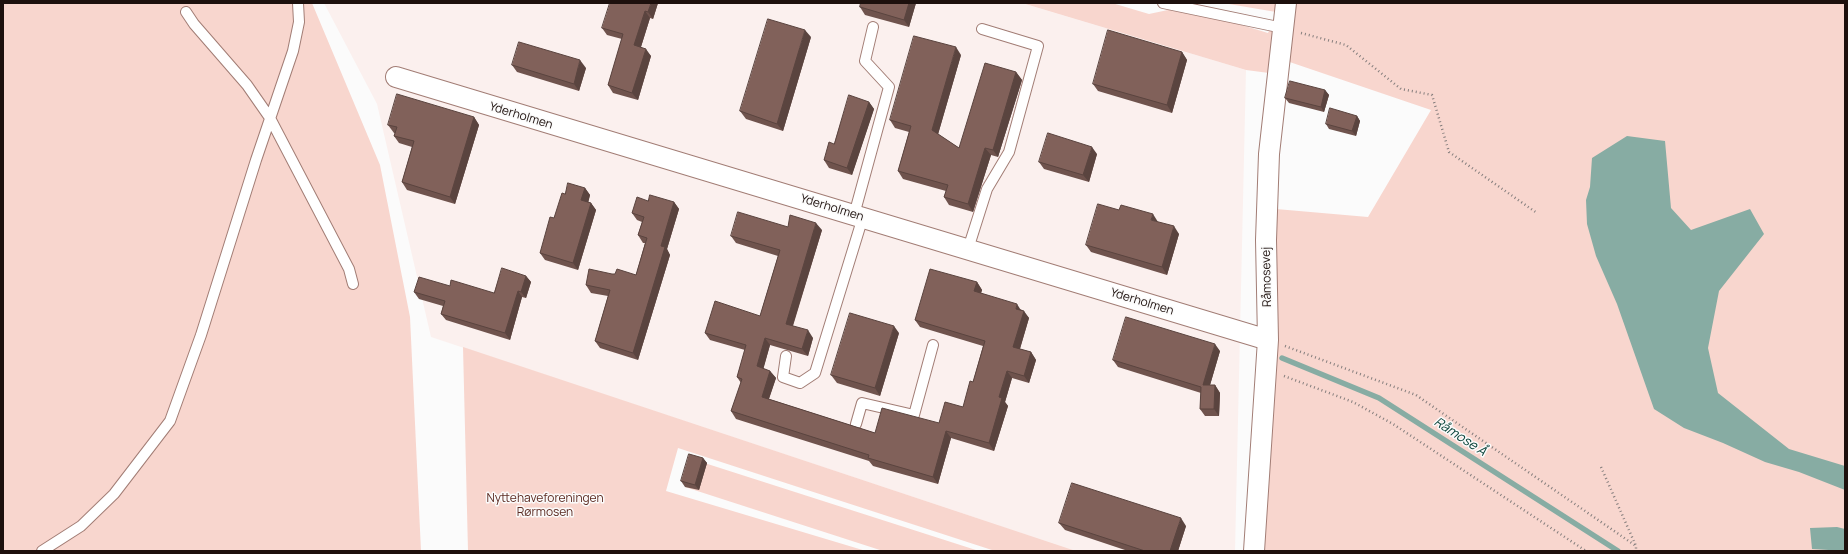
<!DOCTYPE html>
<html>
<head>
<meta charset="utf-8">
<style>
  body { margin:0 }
  #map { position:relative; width:1848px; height:554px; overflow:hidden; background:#fbfbfb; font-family:Manrope,sans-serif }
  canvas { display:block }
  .frame { position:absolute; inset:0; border:4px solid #1d100d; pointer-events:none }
</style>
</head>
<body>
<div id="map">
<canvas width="1848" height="554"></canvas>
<div class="frame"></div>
</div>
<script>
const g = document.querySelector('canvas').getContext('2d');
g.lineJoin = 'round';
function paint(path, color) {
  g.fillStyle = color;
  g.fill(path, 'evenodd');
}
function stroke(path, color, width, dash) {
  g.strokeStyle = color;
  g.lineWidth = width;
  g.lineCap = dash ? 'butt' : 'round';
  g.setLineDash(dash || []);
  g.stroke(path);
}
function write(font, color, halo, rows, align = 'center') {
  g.font = font + ' Manrope,sans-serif';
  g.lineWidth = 3;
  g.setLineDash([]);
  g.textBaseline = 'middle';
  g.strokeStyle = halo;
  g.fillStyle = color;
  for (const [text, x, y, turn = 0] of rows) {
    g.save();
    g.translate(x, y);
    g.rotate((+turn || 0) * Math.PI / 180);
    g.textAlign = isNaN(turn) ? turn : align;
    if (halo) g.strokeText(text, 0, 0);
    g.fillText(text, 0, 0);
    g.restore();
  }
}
const built = new Path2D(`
  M 324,3 L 1022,3 L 1246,70 L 1235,551 L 1076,551 L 431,337 L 377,104 Z`);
const green = new Path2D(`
  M 3,3 L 312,3 L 380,165 L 410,317 L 421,551 L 3,551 Z
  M 1022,3 L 1112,3 L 1149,14 L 1182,7 L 1268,33 L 1276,12 L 1223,3 L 1845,3 L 1845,551 L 1263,551 L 1277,344 L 1276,209 L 1368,217 L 1431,110 L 1269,55 L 1269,73 L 1246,70 Z
  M 463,347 L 1076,551 L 995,551 L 678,448 L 666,491 L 866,551 L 468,551 Z
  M 692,459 L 979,551 L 883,551 L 685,487 Z`);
const water = new Path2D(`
  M 1627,136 L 1665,141 L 1671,208 L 1691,230 L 1750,209 L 1764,234 L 1719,291 L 1708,348 L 1718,393 L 1789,449 L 1845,466 L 1845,490 L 1799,472 L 1765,462 L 1723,443 L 1684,428 L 1654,409 L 1617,304 L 1596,256 L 1587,224 L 1586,200 L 1590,187 L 1592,158 Z
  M 1837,527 L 1845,529 L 1845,551 L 1812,549 L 1810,528 Z`);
const stream = new Path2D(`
  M 1282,358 L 1379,398 L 1618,551`);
const path = new Path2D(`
  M 1301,33 L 1346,45 L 1401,89 L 1432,95 L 1449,152 L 1537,213
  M 1285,346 L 1416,395 L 1636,546
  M 1284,376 L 1353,402 L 1393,424 L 1586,551
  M 1601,467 L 1636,546 L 1636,551`);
const service = new Path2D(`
  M 1163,3 L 1283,28
  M 186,12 L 194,24 L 247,85 L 270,118 L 349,269 L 353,284
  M 854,215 L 889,87 L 865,61 L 873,27
  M 968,249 L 987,189 L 1009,152 L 1038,46 L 982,29
  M 786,356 L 783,377 L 800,383 L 815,373 L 863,217
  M 856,424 L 862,403 L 914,415 L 933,345
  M 42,551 L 81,526 L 114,494 L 170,421 L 201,335 L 256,160 L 293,51 L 299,22 L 298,3`);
const minor = new Path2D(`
  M 396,77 L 1268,340
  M 1254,551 L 1268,340 L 1266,240 L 1269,154 L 1286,3`);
const wall = new Path2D(`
  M 658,3 L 653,19 L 650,18 L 641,47 L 651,56 L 638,100 L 613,93 L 608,85 L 622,39 L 607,35 L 602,28 Z
  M 861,3 L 916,3 L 909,27 L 865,15 L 860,7 Z
  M 811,37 L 783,131 L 746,119 L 740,111 Z
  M 1182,52 L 1187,60 L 1172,113 L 1098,91 L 1093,84 Z
  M 961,55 L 938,134 L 959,148 L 1016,72 L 1022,80 L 998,157 L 991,155 L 973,212 L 949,205 L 944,197 L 946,191 L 903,179 L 898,171 L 909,132 L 895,128 L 890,120 Z
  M 512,65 L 586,68 L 579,91 L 517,72 Z
  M 1325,90 L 1329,95 L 1324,112 L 1289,103 L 1285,98 Z
  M 869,102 L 874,109 L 852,175 L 829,168 L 824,160 L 834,144 Z
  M 1357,116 L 1360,121 L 1356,136 L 1329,129 L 1326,124 Z
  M 474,117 L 479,125 L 455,204 L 407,190 L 402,182 L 412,147 L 399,143 L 394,136 L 395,133 L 394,133 L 388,125 Z
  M 1097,154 L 1089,182 L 1044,169 L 1039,162 Z
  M 585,188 L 590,195 L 588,202 L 591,203 L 596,210 L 578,270 L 545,260 L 540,253 L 554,218 L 565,194 Z
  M 648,201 L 674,202 L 679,209 L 667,249 L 670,255 L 638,360 L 600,348 L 595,341 L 608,296 L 591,293 L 586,285 L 612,274 L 636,275 L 645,243 L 643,243 L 638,235 L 642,222 L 637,220 L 632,213 Z
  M 1158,222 L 1179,234 L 1167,275 L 1091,252 L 1086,245 Z
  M 788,227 L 822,230 L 793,326 L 813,338 L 808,356 L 770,345 L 763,369 L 770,371 L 776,378 L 769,399 L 875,433 L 939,423 L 963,407 L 973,382 L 983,346 L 920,327 L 915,320 L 977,282 L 982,290 L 981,293 L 1022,310 L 1029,318 L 1020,349 L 1031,352 L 1036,360 L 1029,383 L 1012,378 L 1005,402 L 1008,406 L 994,451 L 951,438 L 938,484 L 873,466 L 869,461 L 736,419 L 731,411 L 741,383 L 737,377 L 745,350 L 710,340 L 705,333 L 760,316 L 778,256 L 736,243 L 731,236 Z
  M 526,276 L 531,282 L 526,298 L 522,297 L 510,340 L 446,320 L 441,314 L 443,306 L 419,299 L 414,292 L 450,286 L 494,293 Z
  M 899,333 L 880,396 L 837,383 L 831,375 Z
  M 1220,351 L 1210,385 L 1215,385 L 1220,393 L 1219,416 L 1205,416 L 1200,409 L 1201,393 L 1118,367 L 1113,360 Z
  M 703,458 L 707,463 L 699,490 L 685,487 L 681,481 Z
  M 1059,523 L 1186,526 L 1178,551 L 1128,551 L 1065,530 Z`);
const shadedWall = new Path2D(`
  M 651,3 L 658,3 L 653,19 L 648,12 Z
  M 909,3 L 916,3 L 909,27 L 904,20 Z
  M 645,11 L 650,18 L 639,53 L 634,45 Z
  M 805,30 L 811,37 L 783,131 L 777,124 Z
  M 956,47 L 961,55 L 937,138 L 932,130 Z
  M 646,49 L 651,56 L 638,100 L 632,93 Z
  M 1182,52 L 1187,60 L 1172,113 L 1167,105 Z
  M 580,60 L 586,68 L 579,91 L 574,84 Z
  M 1016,72 L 1022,80 L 998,157 L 993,150 Z
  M 1325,90 L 1329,95 L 1324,112 L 1321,107 Z
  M 869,102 L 874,109 L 852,175 L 847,168 Z
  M 1357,116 L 1360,121 L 1356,136 L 1352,131 Z
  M 474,117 L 479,125 L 455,204 L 450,197 Z
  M 1092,147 L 1097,154 L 1089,182 L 1083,175 Z
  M 985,148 L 991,155 L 973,212 L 968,204 Z
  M 585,188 L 590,195 L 587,208 L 581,200 Z
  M 674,202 L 679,209 L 667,249 L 670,255 L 638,360 L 633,353 L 661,246 Z
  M 591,203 L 596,210 L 578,270 L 573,263 Z
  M 1153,214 L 1158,222 L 1151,220 Z
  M 816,223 L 822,230 L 791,331 L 786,324 Z
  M 1174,226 L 1179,234 L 1167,275 L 1162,267 Z
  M 526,276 L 531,282 L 526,298 L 521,292 Z
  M 977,282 L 982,290 L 979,299 L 974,291 Z
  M 518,291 L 522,297 L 510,340 L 505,333 Z
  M 1017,304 L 1022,312 L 1016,309 Z
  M 1024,311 L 1029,318 L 1018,355 L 1013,347 Z
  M 894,326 L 899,333 L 880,396 L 875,388 Z
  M 808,330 L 813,338 L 808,356 L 802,349 Z
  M 765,338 L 770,345 L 762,374 L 757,366 Z
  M 1215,344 L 1220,351 L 1208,392 L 1203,385 Z
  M 1031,352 L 1036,360 L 1029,383 L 1024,376 Z
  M 770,371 L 776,378 L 767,404 L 762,397 Z
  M 1007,371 L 1012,378 L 1005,402 L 1008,406 L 994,451 L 989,443 L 999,397 Z
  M 1215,385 L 1220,393 L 1219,416 L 1214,409 Z
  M 946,431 L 951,438 L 938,484 L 933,477 Z
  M 703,458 L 707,463 L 699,490 L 695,485 Z
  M 1181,518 L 1186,526 L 1178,551 L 1170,551 Z`);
const building = new Path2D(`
  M 610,3 L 651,3 L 648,12 L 645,11 L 634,45 L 646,49 L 632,93 L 608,85 L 623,34 L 602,28 Z
  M 861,3 L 909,3 L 904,20 L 860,7 Z
  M 768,19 L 805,30 L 777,124 L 740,111 Z
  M 1108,30 L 1182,52 L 1167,105 L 1093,84 Z
  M 914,36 L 956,47 L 932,130 L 959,148 L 985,63 L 1016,72 L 993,150 L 985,148 L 968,204 L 944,197 L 948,185 L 898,171 L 911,126 L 890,120 Z
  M 519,42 L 580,60 L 574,84 L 512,65 Z
  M 1290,81 L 1325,90 L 1321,107 L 1285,98 Z
  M 397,94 L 474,117 L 450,197 L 402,182 L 414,141 L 394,136 L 397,127 L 388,125 Z
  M 849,95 L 869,102 L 847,168 L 824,160 L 829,142 L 834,144 Z
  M 1330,108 L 1357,116 L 1352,131 L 1326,124 Z
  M 1048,133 L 1092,147 L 1083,175 L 1039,162 Z
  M 568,183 L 585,188 L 581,200 L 591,203 L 573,263 L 540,253 L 550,217 L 554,218 L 562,193 L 565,194 Z
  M 650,195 L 674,202 L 661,246 L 665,247 L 633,353 L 595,341 L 610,290 L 586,285 L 589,269 L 612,274 L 615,274 L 617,269 L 636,275 L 647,238 L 638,235 L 644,217 L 632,213 L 637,197 L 648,201 Z
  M 1098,204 L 1119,210 L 1121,205 L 1153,214 L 1151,220 L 1174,226 L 1162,267 L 1086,245 Z
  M 738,212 L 788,227 L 790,215 L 816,223 L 786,324 L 808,330 L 802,349 L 765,338 L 757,366 L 770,371 L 762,397 L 875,433 L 882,408 L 939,423 L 945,402 L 963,407 L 970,381 L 973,382 L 985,341 L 915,320 L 930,269 L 977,282 L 974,291 L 1017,304 L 1016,309 L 1024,311 L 1013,347 L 1031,352 L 1024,376 L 1007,371 L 999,397 L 1002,398 L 989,443 L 946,431 L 933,477 L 868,458 L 869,455 L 731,411 L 742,379 L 737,377 L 746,345 L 705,333 L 715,301 L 760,316 L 780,250 L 731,236 Z
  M 502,268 L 526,276 L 521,292 L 518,291 L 505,333 L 441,314 L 445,301 L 414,292 L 419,277 L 450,286 L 451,280 L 494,293 Z
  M 850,313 L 894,326 L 875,388 L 831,375 Z
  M 1126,317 L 1215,344 L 1203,385 L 1215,385 L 1214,409 L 1200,409 L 1201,387 L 1113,360 Z
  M 689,454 L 703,458 L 695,485 L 681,481 Z
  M 1072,483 L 1181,518 L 1170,551 L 1145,551 L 1059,523 Z`);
const streetNames = [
  ["Yderholmen",521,116,17],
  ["Yderholmen",832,208,17],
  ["Råmosevej",1267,277,-91],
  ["Yderholmen",1142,302,17]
];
const parkNames = [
  ["Nyttehaveforeningen",545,499],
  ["Rørmosen",545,513]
];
const waterNames = [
  ["Råmose Å",1460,437,33]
];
paint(built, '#fbf0ee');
paint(green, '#f8d6ce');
paint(water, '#87aca3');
stroke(stream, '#87aca3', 5.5);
stroke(service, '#a27d75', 12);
stroke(minor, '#a27d75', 22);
stroke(path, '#857e7d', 2.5, [1, 3]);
stroke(service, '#fff', 10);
stroke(minor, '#fff', 20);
paint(wall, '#6f534d');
paint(shadedWall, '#5a443f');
paint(building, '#81615a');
stroke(building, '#5a443f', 1);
write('12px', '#1d100d', '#fbfbfb', streetNames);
write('12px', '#5c2b22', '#fbfbfb', parkNames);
write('italic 13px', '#043f35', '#fbfbfb', waterNames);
</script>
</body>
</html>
